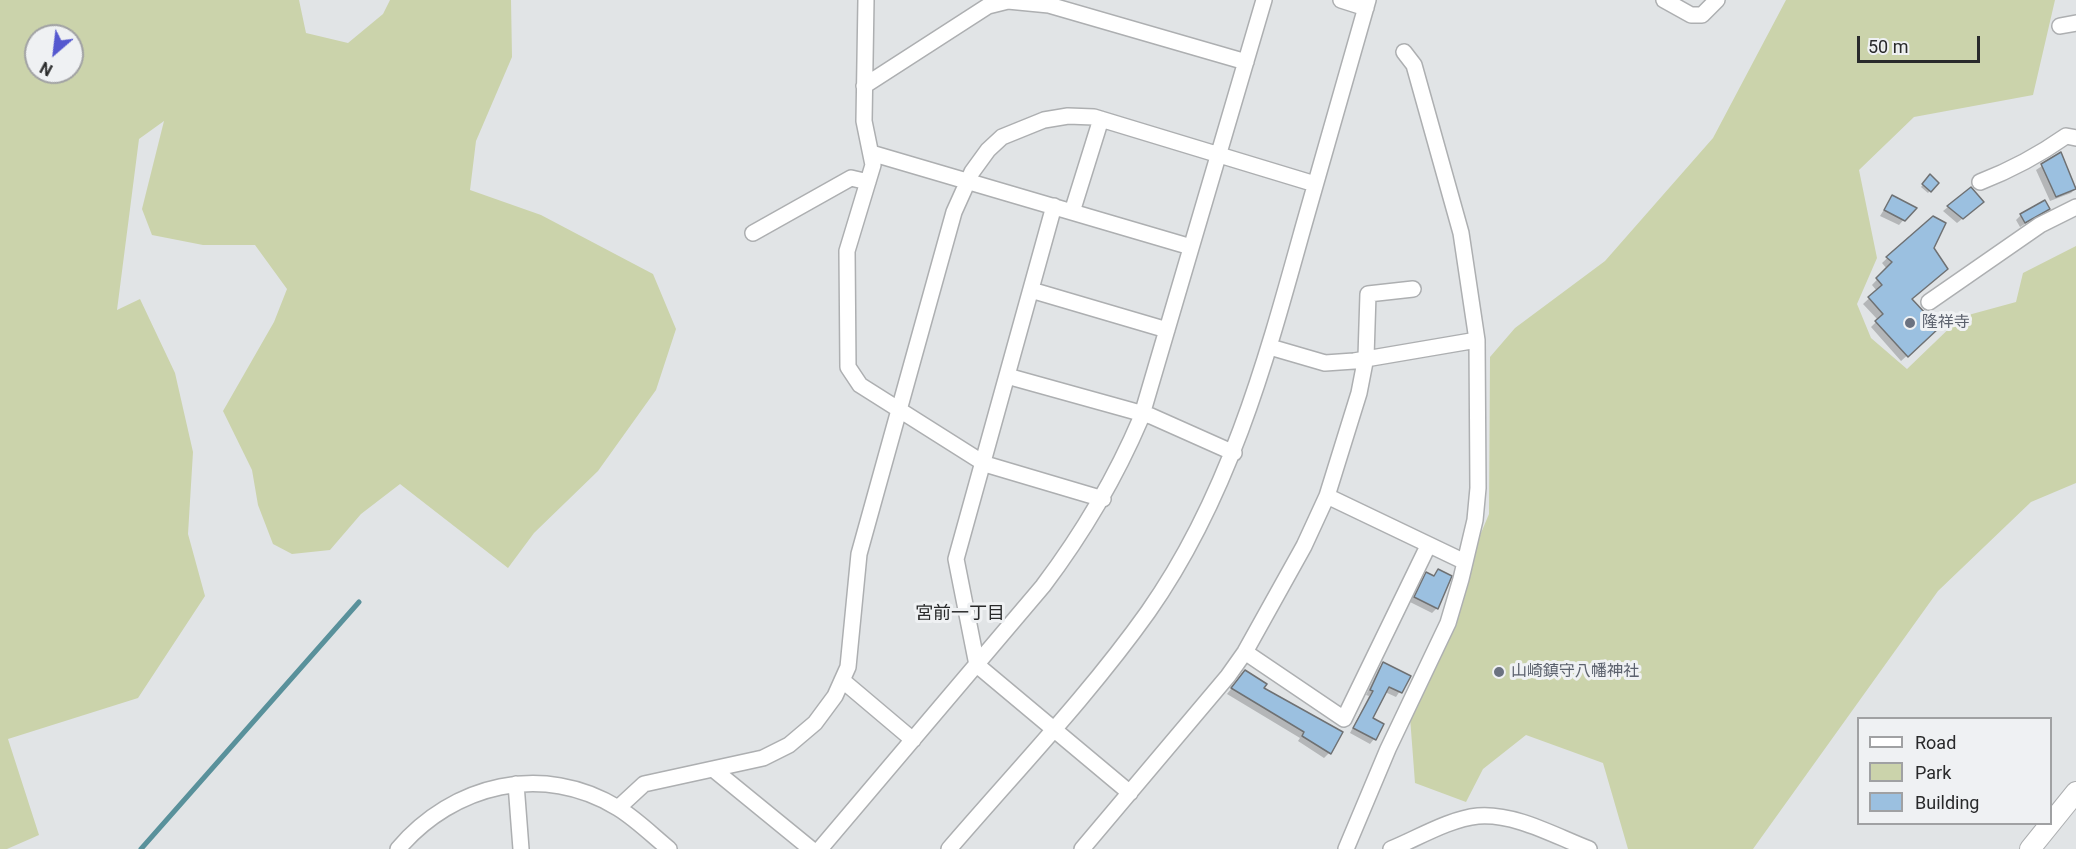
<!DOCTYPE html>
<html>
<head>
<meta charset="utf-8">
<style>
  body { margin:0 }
  #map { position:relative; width:2076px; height:849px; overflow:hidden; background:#e1e4e6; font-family:Roboto,sans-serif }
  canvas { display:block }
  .legend { position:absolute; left:1857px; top:717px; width:195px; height:108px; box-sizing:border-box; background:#eff1f3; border:2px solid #a0a1a3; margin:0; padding:8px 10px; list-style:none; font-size:18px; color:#292a2b }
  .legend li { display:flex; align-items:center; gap:12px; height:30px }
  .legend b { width:30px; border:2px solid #a0a1a3 }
  .north { position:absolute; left:24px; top:24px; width:60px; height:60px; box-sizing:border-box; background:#eff1f3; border:2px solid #a0a1a3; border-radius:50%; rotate:208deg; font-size:16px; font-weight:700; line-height:24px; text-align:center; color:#292a2b }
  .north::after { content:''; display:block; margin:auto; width:21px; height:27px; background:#5558cf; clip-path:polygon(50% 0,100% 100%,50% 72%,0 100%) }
  .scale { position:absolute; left:1857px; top:36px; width:123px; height:27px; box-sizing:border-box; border:3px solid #292a2b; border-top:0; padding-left:8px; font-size:18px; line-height:21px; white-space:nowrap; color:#292a2b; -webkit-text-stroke:4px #eff1f3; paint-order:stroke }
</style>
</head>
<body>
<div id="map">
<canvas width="2076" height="849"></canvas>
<ul class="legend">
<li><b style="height:8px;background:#fff"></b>Road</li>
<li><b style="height:16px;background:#cbd3ab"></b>Park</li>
<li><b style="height:16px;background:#9bc0e0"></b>Building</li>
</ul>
<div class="north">N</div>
<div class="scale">50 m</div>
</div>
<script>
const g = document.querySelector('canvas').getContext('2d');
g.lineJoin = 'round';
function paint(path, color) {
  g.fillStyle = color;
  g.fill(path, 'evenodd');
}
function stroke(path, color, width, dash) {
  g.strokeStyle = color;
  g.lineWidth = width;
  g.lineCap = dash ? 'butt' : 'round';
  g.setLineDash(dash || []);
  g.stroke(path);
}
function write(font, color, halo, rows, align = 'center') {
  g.font = font + ' Roboto,"Noto Sans JP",sans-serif';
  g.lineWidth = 6;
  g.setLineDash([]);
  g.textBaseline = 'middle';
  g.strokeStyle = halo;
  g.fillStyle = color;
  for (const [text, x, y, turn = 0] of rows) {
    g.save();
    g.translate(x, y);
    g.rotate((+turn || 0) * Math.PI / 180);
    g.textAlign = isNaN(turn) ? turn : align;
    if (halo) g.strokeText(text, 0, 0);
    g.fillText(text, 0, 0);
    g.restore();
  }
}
const green = new Path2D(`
  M 0,0 L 299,0 L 306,33 L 348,43 L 383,14 L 390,0 L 511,0 L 512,57 L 476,141 L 470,190 L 541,215 L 653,274 L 676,329 L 656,390 L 598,471 L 534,533 L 508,568 L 400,484 L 361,514 L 330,550 L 292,554 L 273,544 L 258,505 L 252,470 L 223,411 L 274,322 L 287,289 L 255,245 L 203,245 L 152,235 L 142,209 L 164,121 L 139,139 L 117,310 L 140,299 L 175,373 L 193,452 L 188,534 L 205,596 L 138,698 L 8,739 L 39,835 L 7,849 L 0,849 ZM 36,36 L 72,36 L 72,72 L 36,72 Z
  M 1786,0 L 2055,0 L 2033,95 L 1914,117 L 1859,170 L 1877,258 L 1857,304 L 1871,338 L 1907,369 L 1961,317 L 2016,302 L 2023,273 L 2076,246 L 2076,483 L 2031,502 L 1938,591 L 1753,849 L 1628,849 L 1603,763 L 1526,735 L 1483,769 L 1466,802 L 1415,783 L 1409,704 L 1489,514 L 1490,357 L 1515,328 L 1605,261 L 1713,138 Z`);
const shadow = new Path2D(`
  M 2060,154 L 2076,188 L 2071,193 L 2050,201 L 2036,170 Z
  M 1930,176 L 1937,183 L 1928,193 L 1921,187 Z
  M 1892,197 L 1914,208 L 1899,225 L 1880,216 Z
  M 1948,207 L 1977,207 L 1957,223 L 1943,211 Z
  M 2048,209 L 2020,227 L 2016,220 L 2021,215 Z
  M 1911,236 L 1911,300 L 1931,334 L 1901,361 L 1871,327 L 1878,320 L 1863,304 L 1877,291 L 1872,285 L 1887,269 L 1882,263 Z
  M 1438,571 L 1437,608 L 1432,613 L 1410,602 L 1422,579 L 1427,574 L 1433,577 Z
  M 1383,664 L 1409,677 L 1396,697 L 1385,692 L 1371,719 L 1374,739 L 1370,744 L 1350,733 L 1369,696 L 1366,695 L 1379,668 Z
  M 1245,671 L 1329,753 L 1324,758 L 1298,741 L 1300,738 L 1227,694 Z`);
const stream = new Path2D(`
  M 141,849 L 359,602`);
const building = new Path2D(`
  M 2061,152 L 2076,189 L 2056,197 L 2041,164 Z
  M 1930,174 L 1939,183 L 1931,192 L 1922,184 Z
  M 1971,187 L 1984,202 L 1963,219 L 1947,206 Z
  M 1892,195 L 1917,208 L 1905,221 L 1884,210 Z
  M 2045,200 L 2050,209 L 2025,223 L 2020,214 Z
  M 1933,216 L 1946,223 L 1934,248 L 1948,269 L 1912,299 L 1939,328 L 1908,357 L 1875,321 L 1883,314 L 1868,297 L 1882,285 L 1876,278 L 1892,262 L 1886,257 Z
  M 1438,569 L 1452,576 L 1438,609 L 1414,597 L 1426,572 L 1434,576 Z
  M 1383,662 L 1411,676 L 1402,693 L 1389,687 L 1373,718 L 1384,724 L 1376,740 L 1353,728 L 1373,691 L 1370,690 Z
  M 1245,670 L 1267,684 L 1264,688 L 1343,732 L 1331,754 L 1302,736 L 1304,732 L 1231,688 Z`);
const minor = new Path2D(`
  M 866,0 L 864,121 L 873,165 L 847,251 L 848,367 L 860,385 L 985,464 L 1103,499
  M 1341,0 L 1366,8
  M 1664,0 L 1691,15 L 1702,15 L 1717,0
  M 2060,26 L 2076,23
  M 864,86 L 988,6 L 1008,1 L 1049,5 L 1246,62
  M 871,153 L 1191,247
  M 1980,182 C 2011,170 2039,155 2066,136 L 2076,138
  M 1054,206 L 956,559 L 977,665 L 1130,793
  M 1072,212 L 1101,119
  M 753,233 L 851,178 L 868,182
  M 1031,290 L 1167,330
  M 1929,302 L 2040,225 L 2076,207
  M 1270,347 L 1325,363 L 1354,361 L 1477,340 L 1461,233 L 1414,65 L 1404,52
  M 1007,376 L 1151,416 L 1234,453
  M 1327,496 L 1465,562
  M 1245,652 L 1344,719 L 1428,546
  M 842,680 L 913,740
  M 713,769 L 811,849
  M 516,784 L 521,849
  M 618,808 L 644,784 L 763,758 L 789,745 L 815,723 L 835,696 L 848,667 L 859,554 L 954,212 L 972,172 L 988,150 L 1002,137 L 1044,120 L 1068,116 L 1094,117 L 1315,184
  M 398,849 C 453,784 543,762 618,808 C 636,819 652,835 669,849
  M 820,849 L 1043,586 C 1083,533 1115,479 1141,418 L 1264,0
  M 949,849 C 1016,771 1089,695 1148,612 C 1229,497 1266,361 1303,228 C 1324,152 1346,76 1368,0
  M 1082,849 L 1228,676 L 1245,652 L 1304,546 L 1327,496 L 1359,393 L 1366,357 L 1368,294 L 1413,289
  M 1346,849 L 1388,749 L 1448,623 L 1461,579 L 1475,520 L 1478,488 L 1477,340
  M 1391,849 C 1418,838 1449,819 1478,816 C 1515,813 1555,836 1589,849`);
const major = new Path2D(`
  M 2030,849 L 2076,792`);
const markers = [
  [1910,323,6,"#6b7280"],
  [1499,672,6,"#6b7280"]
];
const worshipNames = [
  ["隆祥寺",1922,323],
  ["山崎鎮守八幡神社",1511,672]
];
const neighbourhoodNames = [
  ["宮前一丁目",960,614]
];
paint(green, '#cbd3ab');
paint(shadow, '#0003');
stroke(stream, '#59919b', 5);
paint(building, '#9bc0e0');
stroke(building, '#6f7173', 1.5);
stroke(minor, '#adafb1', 18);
stroke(major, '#adafb1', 22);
stroke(minor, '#fff', 15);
stroke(major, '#fff', 20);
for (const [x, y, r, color] of markers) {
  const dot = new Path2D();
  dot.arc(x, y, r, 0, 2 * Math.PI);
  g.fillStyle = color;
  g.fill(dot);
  stroke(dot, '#eff1f3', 2);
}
write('16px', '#5b616d', '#eff1f3', worshipNames, 'left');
write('18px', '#292a2b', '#eff1f3', neighbourhoodNames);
</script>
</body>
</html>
